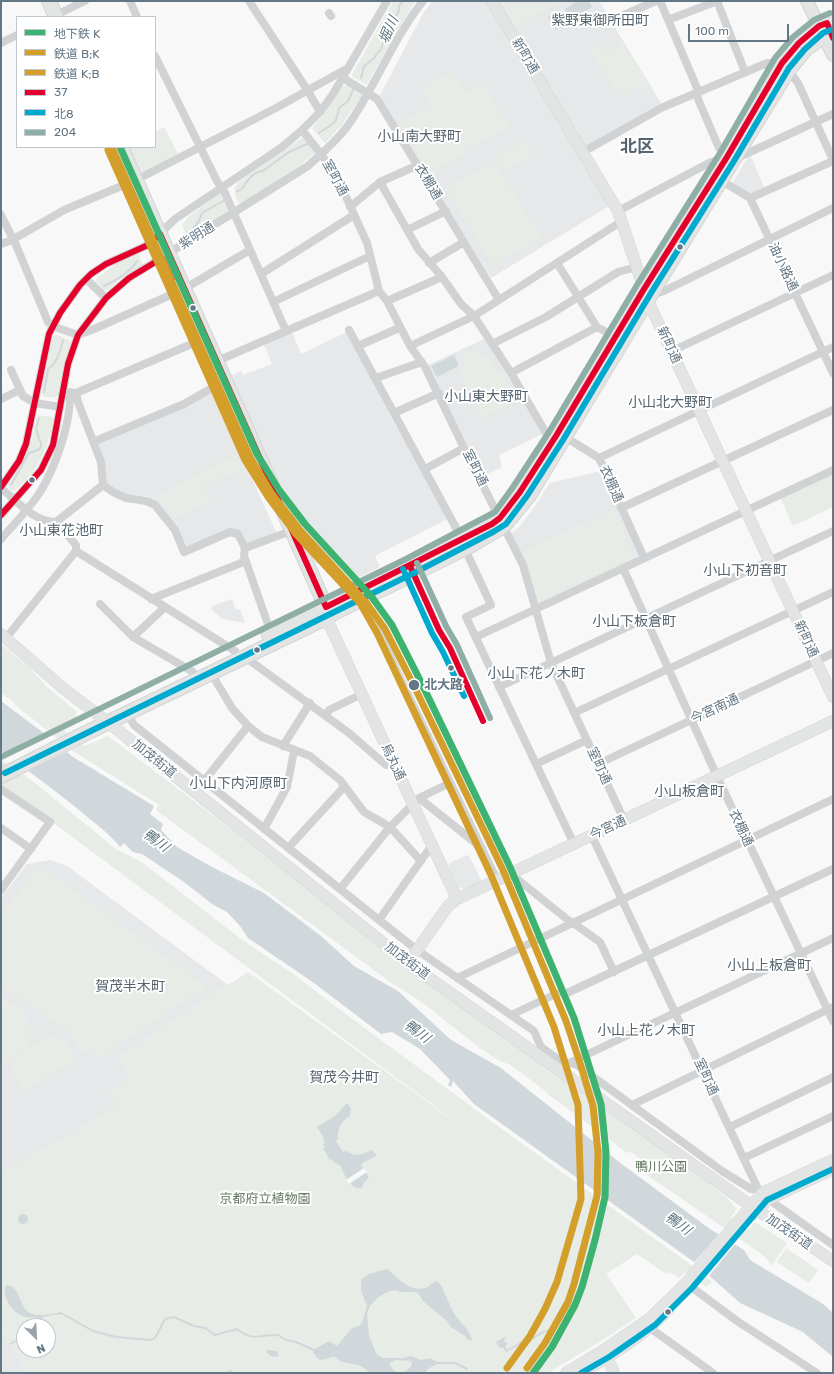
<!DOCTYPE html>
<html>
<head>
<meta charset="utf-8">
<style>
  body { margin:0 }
  #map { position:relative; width:834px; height:1374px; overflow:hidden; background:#f8f8f8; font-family:Rubik,"Noto Sans JP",sans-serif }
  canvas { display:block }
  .frame { position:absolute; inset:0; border:2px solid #637684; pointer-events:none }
  .legend { position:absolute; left:16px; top:16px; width:140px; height:132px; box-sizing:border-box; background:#fff; border:1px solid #c1c8ce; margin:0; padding:5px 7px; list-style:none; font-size:12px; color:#637684 }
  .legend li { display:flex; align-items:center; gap:8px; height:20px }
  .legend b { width:20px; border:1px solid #c1c8ce }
  .north { position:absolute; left:16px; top:1318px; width:40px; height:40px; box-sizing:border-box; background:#fff; border:1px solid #c1c8ce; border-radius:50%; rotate:156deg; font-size:11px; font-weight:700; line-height:16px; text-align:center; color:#637684 }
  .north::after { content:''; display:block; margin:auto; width:14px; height:18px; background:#97a4ad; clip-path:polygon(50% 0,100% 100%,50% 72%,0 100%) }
  .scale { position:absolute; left:688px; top:24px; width:101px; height:18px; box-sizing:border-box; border:2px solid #637684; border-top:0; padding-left:5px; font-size:12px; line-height:14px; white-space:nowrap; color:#637684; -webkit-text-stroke:3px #fff; paint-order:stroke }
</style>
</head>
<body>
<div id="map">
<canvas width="834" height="1374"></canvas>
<div class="frame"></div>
<ul class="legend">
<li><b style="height:5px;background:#3cb371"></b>地下鉄 K</li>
<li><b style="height:5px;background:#d39f2a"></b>鉄道 B;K</li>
<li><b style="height:5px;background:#d39f2a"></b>鉄道 K;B</li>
<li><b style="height:5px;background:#e4002b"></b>37</li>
<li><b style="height:5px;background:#00a9ce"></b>北8</li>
<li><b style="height:5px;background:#8eaea6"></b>204</li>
</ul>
<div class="north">N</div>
<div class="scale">100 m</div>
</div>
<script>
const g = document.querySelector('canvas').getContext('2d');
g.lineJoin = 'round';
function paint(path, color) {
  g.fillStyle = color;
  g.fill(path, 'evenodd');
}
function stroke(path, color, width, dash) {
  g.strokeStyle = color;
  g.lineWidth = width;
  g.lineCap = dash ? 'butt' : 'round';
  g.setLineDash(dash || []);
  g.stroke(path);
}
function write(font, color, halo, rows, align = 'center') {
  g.font = font + ' Rubik,"Noto Sans JP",sans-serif';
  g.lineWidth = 4;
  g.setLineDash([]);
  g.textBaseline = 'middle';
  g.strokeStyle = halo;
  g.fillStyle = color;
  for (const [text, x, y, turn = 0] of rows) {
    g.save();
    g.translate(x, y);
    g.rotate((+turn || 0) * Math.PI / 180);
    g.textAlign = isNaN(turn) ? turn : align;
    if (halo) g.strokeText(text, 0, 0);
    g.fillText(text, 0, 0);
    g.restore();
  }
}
const built = new Path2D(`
  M 433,1 L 487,1 L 609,206 L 491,278 L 379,97 L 424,12 Z
  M 497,1 L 599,1 L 661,103 L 585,147 Z
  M 749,155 L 750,155 L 765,189 L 754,194 L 748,194 L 732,184 Z
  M 292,332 L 301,354 L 347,332 L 396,427 L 424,472 L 449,518 L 375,556 L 380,567 L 356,579 L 349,568 L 346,569 L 316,563 L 230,376 L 241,371 L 243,375 L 272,364 L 263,343 Z
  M 484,339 L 544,433 L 499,455 L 502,467 L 483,477 L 428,365 Z
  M 212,390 L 277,534 L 248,544 L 242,533 L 231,529 L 189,548 L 186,546 L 178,528 L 160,505 L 147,496 L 125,495 L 108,486 L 106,482 L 98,443 L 149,423 L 186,405 Z
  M 601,471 L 638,556 L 635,560 L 539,605 L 536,604 L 511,534 L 519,527 L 533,509 L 550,483 Z
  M 232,599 L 236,610 L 240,609 L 245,623 L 222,619 L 212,610 L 211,608 L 212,606 Z
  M 467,855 L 469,856 L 474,865 L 482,882 L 464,889 L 458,887 L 448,864 Z
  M 51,860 L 67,866 L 228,985 L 120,1056 L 130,1078 L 118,1106 L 1,1174 L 1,1058 L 4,1061 L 27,1015 L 1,998 L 1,898 L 27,864 Z
  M 1,1330 L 27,1373 L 1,1373 Z`);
const green = new Path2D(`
  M 393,1 L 415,1 L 367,84 L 365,84 L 351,76 Z
  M 500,1 L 560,1 L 515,28 Z
  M 623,44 L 649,86 L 641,90 L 639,87 L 623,97 L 619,91 L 617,92 L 590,49 L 597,45 L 601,48 L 603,47 L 606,52 L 609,50 L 610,51 Z
  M 452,71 L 465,94 L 483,83 L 509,126 L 430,173 L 400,123 L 431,105 L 422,89 Z
  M 349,84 L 360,91 L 362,96 L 341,126 L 325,143 L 312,128 L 326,111 L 340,88 Z
  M 164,127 L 178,154 L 141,175 L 128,147 L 155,147 L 155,132 Z
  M 303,137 L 315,152 L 314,154 L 294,170 L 243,203 L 239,203 C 234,196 233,190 238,182 Z
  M 524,140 L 533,155 L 505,172 L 496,157 Z
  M 494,160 L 541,237 L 493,266 L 446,189 Z
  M 220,193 L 224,197 L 229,208 L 227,214 L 187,237 L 182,225 L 189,216 Z
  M 139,254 L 143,265 L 123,277 L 108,290 L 104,290 L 96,281 L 97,278 L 117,263 Z
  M 54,335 L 58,335 L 70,341 L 71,343 L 59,395 L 56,397 C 50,397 43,399 41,392 L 52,340 Z
  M 475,348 L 477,352 L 483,355 L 486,354 L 498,373 L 501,372 L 518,400 L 482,418 L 464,387 L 467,385 L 459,370 L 466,366 L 461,355 Z
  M 37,415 L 54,417 C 52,426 50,436 47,445 C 42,459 27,484 13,491 L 9,488 L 8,485 L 21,464 L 32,439 Z
  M 237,454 L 243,468 L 204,486 L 211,501 L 175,518 L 163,504 L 155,498 Z
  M 833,472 L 833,507 L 793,526 L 780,497 Z
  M 614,509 L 634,557 L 539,602 L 526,563 L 521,553 Z
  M 1,644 L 31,669 L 47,687 L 76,711 L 76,722 L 62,729 L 84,746 L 108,736 L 227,826 L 405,968 L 575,1086 L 707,1182 L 726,1197 L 737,1209 L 731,1217 L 748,1230 L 755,1222 L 787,1243 L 772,1265 L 763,1255 L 640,1170 L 645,1163 L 633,1153 L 626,1152 L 549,1095 L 544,1090 L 509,1064 C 493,1062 441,1016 424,1004 C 414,997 404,990 393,984 L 156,810 L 159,805 L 73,751 L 14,704 L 15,703 L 1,693 Z
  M 1,760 L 30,779 L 116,849 L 143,863 L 241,939 L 296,976 L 347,1015 L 495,1124 L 691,1265 L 712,1282 L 706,1287 L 685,1272 L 679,1278 L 669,1272 L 666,1274 L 637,1254 L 606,1274 L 636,1318 L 601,1341 L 548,1373 L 27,1373 L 1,1330 L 1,1173 L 117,1106 L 109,1091 L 130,1078 L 120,1056 L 248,972 L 483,1142 L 1,784 ZM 24,1326 L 48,1326 L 48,1350 L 24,1350 Z
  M 36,868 L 48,871 L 207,987 L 98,1057 L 77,1049 L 66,1029 L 1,984 L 1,916 Z
  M 1,998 L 27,1015 L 24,1021 L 33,1029 L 26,1047 L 4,1061 L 1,1058 Z
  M 54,1033 L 67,1043 L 77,1059 L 24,1091 L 6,1061 Z
  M 786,1248 L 818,1270 L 809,1283 L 777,1262 Z`);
const water = new Path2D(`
  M 578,1 L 588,1 L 592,7 L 571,20 L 565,9 Z
  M 555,13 L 562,26 L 556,30 L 548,17 Z
  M 454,355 L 459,366 L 437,377 L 431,366 Z
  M 1,701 L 49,737 L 73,757 L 154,806 L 150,814 L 163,824 L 161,830 L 177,847 L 210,866 L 264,893 L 321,936 L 354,966 L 398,991 L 451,1040 L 501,1068 L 623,1165 L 710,1229 L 744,1250 L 750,1260 L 823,1304 L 833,1313 L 833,1357 L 803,1332 L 740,1303 L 694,1262 L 474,1104 L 453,1081 L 451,1087 L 448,1085 L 450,1080 L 420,1049 L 392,1032 L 381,1034 L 314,983 L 248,938 L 240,926 L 227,912 L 212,904 L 184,882 L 142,854 L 133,852 L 124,843 L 120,847 C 109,833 93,822 79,810 C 54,790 28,770 1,751 Z
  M 346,1104 L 348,1104 L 351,1109 L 350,1116 C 341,1121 337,1129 338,1139 L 336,1141 L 343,1152 L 346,1151 C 354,1156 363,1156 371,1150 L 377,1155 L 361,1164 L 369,1178 L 365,1181 L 362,1188 C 351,1192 344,1173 340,1165 L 338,1165 L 336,1162 L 334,1163 L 332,1159 L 330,1160 L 323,1148 L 325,1147 L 323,1144 L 325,1143 L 323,1139 L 324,1138 L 317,1127 L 335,1116 Z
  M18 1219a5 5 0 1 1 10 0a5 5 0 1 1-10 0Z
  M 387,1269 C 398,1278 409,1292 425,1288 C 430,1287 431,1283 436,1281 L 440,1284 C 446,1293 451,1311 458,1319 C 463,1325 471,1332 472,1340 L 468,1340 L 465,1336 L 451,1327 L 447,1321 L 424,1302 L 417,1292 L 400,1292 L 396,1290 L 387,1292 L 377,1298 L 370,1306 L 367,1314 L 369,1336 L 377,1355 L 383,1358 L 403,1358 L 411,1356 L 421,1360 L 430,1358 L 437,1362 L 436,1365 L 429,1368 L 425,1373 L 369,1373 C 361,1360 344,1367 335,1357 C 324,1357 321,1366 313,1352 L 315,1349 L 329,1341 L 337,1346 L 352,1328 L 359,1326 L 362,1323 L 367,1306 L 361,1291 L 361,1282 L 362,1279 L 369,1274 ZM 395,1360 L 411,1361 L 412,1364 C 409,1371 402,1374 395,1372 L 390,1365 L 390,1363 Z
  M 7,1285 L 12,1286 C 19,1293 20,1302 26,1310 C 32,1318 51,1314 59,1313 L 60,1314 L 43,1317 L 41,1322 L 39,1318 C 34,1317 26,1318 23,1316 C 13,1313 3,1298 5,1288 Z
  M 559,1313 L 559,1319 L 553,1323 L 550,1330 L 538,1336 L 529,1343 L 521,1344 L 506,1352 L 503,1347 L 500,1348 L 496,1342 L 505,1337 L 506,1339 L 504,1340 L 505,1343 L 507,1342 L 508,1344 L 505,1346 L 507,1350 L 522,1341 L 528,1341 L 539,1333 L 550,1329 L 553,1322 L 557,1318 L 558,1314 Z
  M 267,1350 L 277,1351 L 279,1356 C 275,1358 270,1356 267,1353 Z`);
const pier = new Path2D(`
  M 49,734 L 69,751 L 26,771 L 5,756 Z
  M 364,1168 L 367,1172 L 349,1184 L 346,1180 Z
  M 720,1233 L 736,1243 L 708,1277 L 693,1264 Z`);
const stream = new Path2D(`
  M 361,78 L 364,66 L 373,59 L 381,49 L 389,26 L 395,18 L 399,10 L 399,6 L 403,1
  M 319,133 L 334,123 L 336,120 L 339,108 L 348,101 L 353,90
  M 237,191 L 241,190 C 247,181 252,172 263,171 L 289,152 L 307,144
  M 193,228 L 199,221 L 202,213 L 223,201
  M 104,286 C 116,281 131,271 137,261
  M 44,392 L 48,369 C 58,362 60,351 63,340
  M 11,485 L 29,453 L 38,450 L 41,447 L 41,444 L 36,429 L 39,418
  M 58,1314 L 61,1313 L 93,1331 L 100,1333 L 116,1337 L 150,1340 L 155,1338 L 165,1319 L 174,1317 L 194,1326 L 205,1328 L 215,1335 L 237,1329 C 255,1343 259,1334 278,1335 L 286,1340 L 296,1342 L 314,1350
  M 39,1326 L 41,1323 L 41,1320
  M 10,1344 L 24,1336
  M 436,1363 L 455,1363 L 467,1369
  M 226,1373 L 231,1371`);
const street = new Path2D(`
  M 130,1 L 137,17
  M 249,1 L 308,91 L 320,112
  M 660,1 L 697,88 L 698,99 L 719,148 L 728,155
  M 717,1 L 745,72
  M 329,13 L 331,16
  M 52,17 L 85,1
  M 612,20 L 656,1
  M 668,20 L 717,1
  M 1,43 L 17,35
  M 155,56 L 217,181 L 225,193 L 286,331
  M 789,71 L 798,83 L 833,160
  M 343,78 L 377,99 L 499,300
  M 302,130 L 321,154 L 338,179 L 367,243 L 379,291 L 387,301 L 410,346 L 425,367 L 464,448 L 523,565 L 551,663 L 624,820
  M 583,152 L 661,108 L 767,63 L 782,63
  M 737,158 L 833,114
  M 717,178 L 750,198 L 833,373
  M 380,182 L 418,249 L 442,277 L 461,304 L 474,316 L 511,373 L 546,433 L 570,440 L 599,458 L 644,558
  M 750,198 L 833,161
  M 350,207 L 380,182 L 418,165
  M 618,211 L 711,162 L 727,157
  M 1,215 L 16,245 L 48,322 L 52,326 L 78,335 L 94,329 L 184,289 L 250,250
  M 407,230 L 446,211
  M 1,244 L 12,240 L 64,210 L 136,180 L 276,108 L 348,68
  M 429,263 L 464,242
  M 557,263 L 597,327 L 616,337
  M 261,274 L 354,215
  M 86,279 L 106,298
  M 652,297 L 655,294 L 664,291 L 833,208
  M 387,301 L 442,277
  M 273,302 L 370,256
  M 349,330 L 462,539
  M 492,344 L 546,317 L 618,272 L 637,267
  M 358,346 L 399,328
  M 410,346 L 474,316 L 622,221
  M 672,351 L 833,275
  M 217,361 L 379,291
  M 11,370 L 23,396 L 35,403 L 60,407
  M 511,373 L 597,327
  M 376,378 L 422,362
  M 63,392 L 76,393 L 78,402 L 101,462 L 103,485 L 113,492 L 126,498 L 146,501 L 155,505 L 175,530 L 184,552 L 230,532 L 238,534 L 245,548 L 291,531
  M 76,393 L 206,338
  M 1,399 L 20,390
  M 394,413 L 439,393
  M 93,442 L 184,404 L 226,380
  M 599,458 L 833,347
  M 425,469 L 464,448
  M 1,487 L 19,461 L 26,444 L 49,334 L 60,313 L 80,285 L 91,274 L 106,264 L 148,245 L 175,219 L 282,147 L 302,130 L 320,112 L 333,94 L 387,1
  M 1,488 C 17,501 34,522 56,522 L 76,545 L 76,551 L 6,638
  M 621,508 L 833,410
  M 1,515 L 41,470 L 53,445 L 68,364 L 78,335 L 106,298 L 129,278 L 308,166 C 321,154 339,139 349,124 C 376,85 393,39 423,1
  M 56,522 L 103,485
  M 1,539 C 15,523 31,507 42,489 C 57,462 71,423 70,392
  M 245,548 L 244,556 L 271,633
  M 465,549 L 491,605 L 466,617 L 574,844
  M 76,551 L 235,651
  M 623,568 L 715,772 L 833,1021
  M 151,599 L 246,561
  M 364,599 L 399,676 L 497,880
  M 100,604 L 133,637 L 193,672
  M 133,637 L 165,607
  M 476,637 L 833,470
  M 245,657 L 349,733 L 386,765 L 394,762
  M 211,673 L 232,708 L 248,726 L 262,737 L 310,756 L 340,780 L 364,812 L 390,827 L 419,798 L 482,848
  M 499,687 L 833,531
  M 127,713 L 134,725 L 379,920 L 417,950 L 534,1031 L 541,1047 L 559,1060 L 577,1065 L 722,1171 L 751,1189 L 758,1189
  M 574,713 L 833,592
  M 326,715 L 329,710 L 362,694
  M 283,746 L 310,703
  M 536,764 L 587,740
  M 598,764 L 833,653
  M 204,781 L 248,726
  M 1,789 L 50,822 L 1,890
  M 419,798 L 450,783
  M 1,828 L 31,849
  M 264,829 L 287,787 L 294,751
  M 592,836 L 758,1189 L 775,1204 L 833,1245
  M 288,848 L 344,787
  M 511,874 L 568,920 L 573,923 L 600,942 L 614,972
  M 340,889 L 390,827 L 421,861
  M 379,920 L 432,845
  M 457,978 L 833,799
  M 511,1015 L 560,992 L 565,994 L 833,869
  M 569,1063 L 833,938
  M 632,1105 L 833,1007
  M 730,1127 L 833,1077
  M 744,1158 L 833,1116
  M 686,1283 L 737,1321 L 817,1373
  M 650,1328 L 713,1373`);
const secondary = new Path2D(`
  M 492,1 L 618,211 L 648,301 L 833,697
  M 324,619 L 330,626 L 457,899
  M 1,634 L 64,689 L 114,727 L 408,963 L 757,1210 L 833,1261
  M 408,963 L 448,906 L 457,899 L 833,721
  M 752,1215 L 769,1199 L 833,1169
  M 604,1351 L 614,1373
  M 566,1373 L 604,1350 L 649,1319 L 686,1283 L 762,1193 L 833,1160
  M 581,1373 C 613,1354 642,1337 668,1310`);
const primary = new Path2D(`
  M 807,1 L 833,55
  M 326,607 L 410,566 L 492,524 C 514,508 527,481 542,458 C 578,403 610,345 644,289 C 671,245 702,202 728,156 C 738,138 749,119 760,100 C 780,67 795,37 833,20
  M 330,616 L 472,546 L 497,531 L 505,526 L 530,496 L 648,301 L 789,71 L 806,50 L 833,31`);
const highway = new Path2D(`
  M 49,1 L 56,17
  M 269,635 L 326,607
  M 1,776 L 84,734 L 330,616 L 121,147`);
const bus1 = new Path2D(`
  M 1,487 L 19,461 L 26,444 L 49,334 L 60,313 L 80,285 L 91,274 L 106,264 L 148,245 L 160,234 L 326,607 L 492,524 L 500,518 L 520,492 L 556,436 L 644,289 L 727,157 L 782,63 L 799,43 L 819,26 L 827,23 L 833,38
  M 1,515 L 41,470 L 53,445 L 68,364 L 78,335 L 106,298 L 129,278 L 162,258 L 172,280
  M 410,566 L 439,630 L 450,648 L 483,721`);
const bus2 = new Path2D(`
  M 403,569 L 432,633 L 443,652 L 464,696
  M 5,773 L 414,573 L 493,532 L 506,524 L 527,496 L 563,440 L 651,293 L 734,161 L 789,68 L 805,49 L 823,33 L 833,29
  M 581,1373 L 609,1357 L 655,1325 L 692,1288 L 767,1200 L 833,1169`);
const bus3 = new Path2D(`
  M 417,563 L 446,626 L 457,645 L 490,718
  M 1,757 L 406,559 L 495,512 L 513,487 L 549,432 L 637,285 L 720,153 L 775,58 L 793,37 L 814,20 L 830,13`);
const rail1 = new Path2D(`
  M 113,150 L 250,457 L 272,494 L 299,529 L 365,601 L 385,629 L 414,686 L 503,870 L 566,1021 L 580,1063 L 593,1106 L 598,1152 L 597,1196 L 574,1284 L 568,1302 L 545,1343 L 527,1368`);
const rail2 = new Path2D(`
  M 108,150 L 245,460 L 268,497 L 295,533 L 360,603 L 377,633 L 491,875 L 554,1027 L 578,1105 L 581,1199 L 557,1282 L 545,1309 L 530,1336 L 507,1368`);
const metro1 = new Path2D(`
  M 120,147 L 257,454 L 279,490 L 305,524 L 371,596 L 392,625 L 421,682 L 510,867 L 574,1018 L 601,1104 L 606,1152 L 605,1197 L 595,1240 L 582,1287 L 575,1305 L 552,1347 L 533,1373`);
const markers = [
  [680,247,3.5,"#637684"],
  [193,308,3.5,"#637684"],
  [32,480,3.5,"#637684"],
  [257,650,3.5,"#637684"],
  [451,668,3.5,"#637684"],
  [414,685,6,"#637684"],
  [668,1312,3.5,"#637684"]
];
const streetNames = [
  ["新町通",525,56,59],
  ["室町通",335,178,61],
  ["衣棚通",428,182,59],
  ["紫明通",197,236,-32],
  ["油小路通",783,267,65],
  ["新町通",669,345,65],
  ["室町通",475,468,63],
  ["衣棚通",611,484,66],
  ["新町通",806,639,65],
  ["今宮南通",715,709,-25],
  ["加茂街道",154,759,39],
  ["烏丸通",393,762,65],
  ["室町通",599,766,65],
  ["今宮通",608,828,-25],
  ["衣棚通",741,828,65],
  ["加茂街道",407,961,37],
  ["室町通",706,1077,65],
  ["加茂街道",789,1232,34]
];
const stopNames = [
  ["北大路",424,685]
];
const parkNames = [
  ["鴨川公園",661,1167],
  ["京都府立植物園",265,1199]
];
const neighbourhoodNames = [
  ["紫野東御所田町",600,21],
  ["小山南大野町",419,137],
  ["小山東大野町",486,397],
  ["小山北大野町",670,403],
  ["小山東花池町",61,531],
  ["小山下初音町",745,571],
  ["小山下板倉町",634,622],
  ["小山下花ノ木町",536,674],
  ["小山下内河原町",238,784],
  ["小山板倉町",689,792],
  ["小山上板倉町",769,966],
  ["賀茂半木町",130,987],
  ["小山上花ノ木町",646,1031],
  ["賀茂今井町",344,1078]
];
const waterNames = [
  ["堀川",389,30,-66],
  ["鴨川",156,841,36],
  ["鴨川",417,1032,36],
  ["鴨川",678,1224,36]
];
const districtNames = [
  ["北区",637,147]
];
paint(built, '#e7e8e9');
paint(green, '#e8ece6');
paint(water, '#d1d8db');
paint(pier, '#f8f8f8');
stroke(stream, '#d1d8db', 2);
stroke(secondary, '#d5d6d7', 12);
stroke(primary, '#d4d6d6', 14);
stroke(highway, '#d4d6d6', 16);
stroke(street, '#d1d2d3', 8);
stroke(secondary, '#e3e4e4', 11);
stroke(primary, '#e3e4e4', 12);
stroke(highway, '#e3e4e4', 14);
stroke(bus1, '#e4002b', 6);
stroke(bus2, '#00a9ce', 6);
stroke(bus3, '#8eaea6', 6);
stroke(rail1, '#d39f2a', 7);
stroke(rail2, '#d39f2a', 7);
stroke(metro1, '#3cb371', 7);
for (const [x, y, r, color] of markers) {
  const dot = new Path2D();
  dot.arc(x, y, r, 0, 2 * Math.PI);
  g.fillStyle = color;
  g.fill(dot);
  stroke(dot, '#fff', 1.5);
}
write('13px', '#637684', '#fff', streetNames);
write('bold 13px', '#637684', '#fff', stopNames, 'left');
write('13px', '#677a62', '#fff', parkNames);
write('14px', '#55646e', '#fff', neighbourhoodNames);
write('italic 14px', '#5e767d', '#fff', waterNames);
write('bold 17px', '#55646e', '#fff', districtNames);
</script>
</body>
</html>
